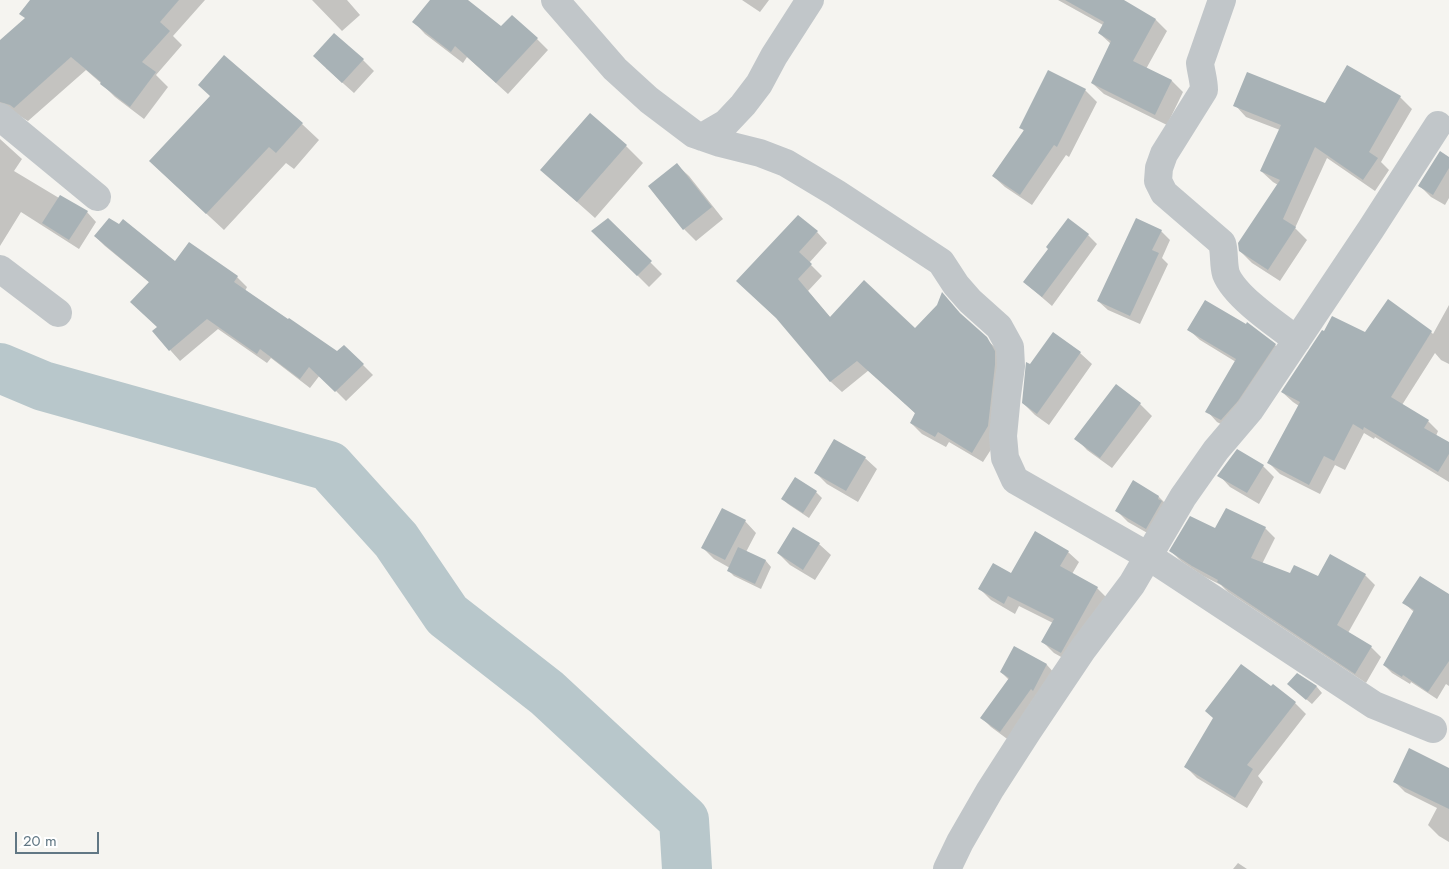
<!DOCTYPE html>
<html>
<head>
<meta charset="utf-8">
<style>
  body { margin:0 }
  #map { position:relative; width:1449px; height:869px; overflow:hidden; background:#f5f4f0; font-family:Jost,sans-serif }
  canvas { display:block }
  .scale { position:absolute; left:15px; top:832px; width:84px; height:22px; box-sizing:border-box; border:2px solid #617784; border-top:0; padding-left:6px; font-size:15px; line-height:18px; white-space:nowrap; color:#617784; -webkit-text-stroke:4px #fff; paint-order:stroke }
</style>
</head>
<body>
<div id="map">
<canvas width="1449" height="869"></canvas>
<div class="scale">20 m</div>
</div>
<script>
const g = document.querySelector('canvas').getContext('2d');
g.lineJoin = 'round';
function paint(path, color) {
  g.fillStyle = color;
  g.fill(path, 'evenodd');
}
function stroke(path, color, width, dash) {
  g.strokeStyle = color;
  g.lineWidth = width;
  g.lineCap = dash ? 'butt' : 'round';
  g.setLineDash(dash || []);
  g.stroke(path);
}
const shadow = new Path2D(`
  M 32,0 L 205,0 L 173,36 L 182,45 L 156,75 L 168,87 L 144,119 L 115,97 L 102,84 L 86,70 L 28,121 L 0,104 L 0,42 L 26,19 Z
  M 312,0 L 347,0 L 360,15 L 342,31 Z
  M 432,0 L 466,0 L 502,28 L 537,39 L 548,50 L 508,94 L 467,57 L 463,63 L 425,34 L 414,22 Z
  M 742,0 L 769,0 L 760,12 Z
  M 1058,0 L 1121,0 L 1156,20 L 1167,31 L 1146,69 L 1172,81 L 1183,92 L 1167,125 L 1104,94 L 1092,83 L 1111,44 L 1099,33 L 1103,25 Z
  M 363,60 L 374,71 L 354,93 L 326,68 Z
  M 1347,67 L 1400,97 L 1412,109 L 1381,162 L 1389,170 L 1375,191 L 1327,158 L 1295,228 L 1307,240 L 1280,281 L 1252,263 L 1240,251 L 1278,185 L 1273,182 L 1261,171 L 1280,130 L 1246,117 L 1235,105 L 1326,105 Z
  M 1085,90 L 1097,102 L 1069,157 L 1066,155 L 1032,205 L 1005,187 L 993,176 L 1024,131 L 1021,127 Z
  M 590,115 L 626,146 L 643,163 L 595,218 L 559,186 L 542,169 Z
  M 302,124 L 319,140 L 294,169 L 286,163 L 224,230 L 168,178 Z
  M 0,139 L 22,159 L 14,171 L 59,198 L 87,212 L 96,222 L 79,249 L 21,212 L 0,246 Z
  M 1449,158 L 1449,198 L 1445,205 L 1431,197 L 1419,185 Z
  M 677,165 L 689,176 L 723,219 L 696,241 L 684,229 L 650,186 Z
  M 608,220 L 662,274 L 649,287 L 593,231 Z
  M 1161,231 L 1170,240 L 1162,258 L 1168,264 L 1140,324 L 1108,310 L 1098,301 Z
  M 817,232 L 827,243 L 809,263 L 822,276 L 808,291 L 830,317 L 915,330 L 965,320 L 997,349 L 999,437 L 983,462 L 949,442 L 946,447 L 922,434 L 911,423 L 916,414 L 869,370 L 842,392 L 831,382 L 780,321 L 748,291 Z
  M 1088,235 L 1097,244 L 1052,306 L 1024,282 L 1050,250 Z
  M 95,236 L 176,262 L 237,277 L 247,287 L 245,291 L 337,353 L 344,346 L 373,375 L 346,401 L 320,375 L 310,388 L 271,358 L 267,363 L 218,329 L 180,361 L 154,332 L 158,328 L 150,283 L 105,246 Z
  M 1449,305 L 1449,364 L 1441,360 L 1435,353 L 1402,405 L 1428,421 L 1438,431 L 1436,436 L 1449,444 L 1449,482 L 1375,437 L 1374,439 L 1364,433 L 1345,470 L 1335,465 L 1320,494 L 1280,474 L 1269,463 L 1299,406 L 1293,402 L 1282,392 L 1365,334 L 1431,332 L 1433,334 Z
  M 1189,330 L 1275,345 L 1285,355 L 1232,430 L 1217,422 L 1207,411 L 1236,362 L 1200,340 Z
  M 1080,353 L 1092,364 L 1049,425 L 1035,415 L 1023,403 L 1030,366 Z
  M 1116,386 L 1140,404 L 1152,416 L 1112,468 L 1087,450 L 1076,438 Z
  M 865,458 L 877,469 L 858,502 L 827,484 L 816,473 Z
  M 1263,466 L 1274,477 L 1259,504 L 1230,487 L 1219,475 Z
  M 796,479 L 816,492 L 822,498 L 809,518 L 788,504 L 783,499 Z
  M 1159,497 L 1170,508 L 1158,539 L 1128,522 L 1116,510 Z
  M 745,521 L 756,533 L 746,552 L 766,561 L 771,567 L 761,589 L 734,576 L 729,571 L 730,568 L 714,559 L 703,548 Z
  M 1265,528 L 1275,538 L 1262,564 L 1290,575 L 1318,578 L 1365,575 L 1375,585 L 1348,633 L 1371,647 L 1381,657 L 1366,683 L 1228,592 L 1221,585 L 1203,576 L 1181,561 L 1171,551 L 1215,530 Z
  M 819,544 L 831,555 L 815,580 L 790,565 L 778,553 Z
  M 1068,552 L 1079,562 L 1072,574 L 1097,588 L 1108,599 L 1072,663 L 1054,653 L 1043,642 L 1053,623 L 1019,606 L 1015,614 L 991,600 L 980,589 Z
  M 1449,595 L 1449,686 L 1446,684 L 1437,699 L 1411,682 L 1410,684 L 1392,673 L 1384,665 L 1414,612 L 1404,603 Z
  M 1015,648 L 1047,665 L 1056,675 L 1010,741 L 991,727 L 982,718 L 1009,680 L 1001,672 Z
  M 1297,675 L 1317,687 L 1322,693 L 1312,704 L 1295,690 Z
  M 1271,687 L 1295,703 L 1306,714 L 1258,776 L 1263,782 L 1247,808 L 1197,778 L 1186,767 Z
  M 1394,781 L 1449,783 L 1449,842 L 1439,836 L 1428,825 L 1437,808 L 1405,792 Z
  M 1238,863 L 1247,869 L 1233,869 Z`);
const river = new Path2D(`
  M 0,368 L 43,386 L 329,466 L 396,540 L 447,615 L 547,693 L 684,820 L 687,869`);
const building = new Path2D(`
  M 30,0 L 179,0 L 160,22 L 170,31 L 142,62 L 156,72 L 130,107 L 100,84 L 101,82 L 71,57 L 14,108 L 10,105 L 0,102 L 0,40 L 25,18 L 19,14 Z
  M 430,0 L 468,0 L 501,26 L 512,15 L 538,38 L 496,83 L 455,46 L 451,52 L 412,22 Z
  M 1065,0 L 1124,0 L 1156,19 L 1133,61 L 1172,80 L 1155,115 L 1091,83 L 1111,41 L 1098,33 L 1104,22 Z
  M 334,33 L 364,59 L 342,83 L 313,56 Z
  M 224,55 L 303,123 L 276,153 L 269,147 L 206,214 L 149,161 L 210,96 L 198,85 Z
  M 1347,65 L 1401,96 L 1369,152 L 1378,158 L 1363,180 L 1315,147 L 1283,219 L 1296,227 L 1268,270 L 1239,251 L 1238,243 L 1280,180 L 1260,171 L 1281,125 L 1233,106 L 1247,72 L 1325,103 Z
  M 1048,70 L 1086,89 L 1057,147 L 1054,145 L 1020,195 L 992,176 L 1024,130 L 1019,128 Z
  M 590,113 L 627,145 L 577,202 L 540,170 Z
  M 1440,151 L 1449,157 L 1449,168 L 1433,195 L 1418,186 Z
  M 677,163 L 712,207 L 683,230 L 648,186 Z
  M 60,195 L 88,211 L 69,240 L 42,223 Z
  M 798,215 L 818,231 L 799,252 L 812,264 L 798,279 L 830,317 L 864,280 L 915,328 L 937,305 L 942,292 L 960,313 L 987,337 L 995,351 L 995,365 L 988,426 L 972,453 L 938,432 L 935,437 L 910,423 L 915,413 L 857,361 L 830,382 L 776,318 L 736,281 Z
  M 109,218 L 119,224 L 123,219 L 175,261 L 189,242 L 238,276 L 234,282 L 288,319 L 289,318 L 337,351 L 344,345 L 364,364 L 335,392 L 309,367 L 300,379 L 260,349 L 257,354 L 207,319 L 169,351 L 152,331 L 157,327 L 130,302 L 149,282 L 94,236 Z
  M 608,218 L 652,261 L 637,276 L 591,231 Z
  M 1068,218 L 1089,234 L 1042,297 L 1023,282 L 1048,249 L 1046,247 Z
  M 1136,218 L 1162,230 L 1152,250 L 1159,253 L 1130,316 L 1097,301 Z
  M 1388,299 L 1432,331 L 1391,397 L 1429,420 L 1424,428 L 1449,442 L 1449,454 L 1438,472 L 1364,427 L 1363,430 L 1353,424 L 1334,461 L 1324,456 L 1309,485 L 1267,463 L 1300,402 L 1281,392 L 1322,330 L 1324,331 L 1332,316 L 1365,332 Z
  M 1205,300 L 1246,324 L 1247,322 L 1276,344 L 1238,401 L 1221,420 L 1205,412 L 1236,359 L 1187,330 Z
  M 1053,332 L 1081,352 L 1037,414 L 1022,403 L 1026,362 L 1030,364 Z
  M 1116,384 L 1141,403 L 1100,458 L 1074,439 Z
  M 834,439 L 866,457 L 846,491 L 814,473 Z
  M 1237,449 L 1264,465 L 1247,493 L 1217,476 Z
  M 795,477 L 817,491 L 803,513 L 781,499 Z
  M 1133,480 L 1159,496 L 1158,499 L 1162,501 L 1146,529 L 1115,511 Z
  M 722,508 L 746,520 L 725,560 L 701,548 Z
  M 1226,508 L 1266,527 L 1251,558 L 1290,573 L 1294,565 L 1318,576 L 1330,554 L 1366,574 L 1337,625 L 1372,646 L 1355,674 L 1217,582 L 1218,580 L 1192,566 L 1169,551 L 1190,516 L 1215,528 Z
  M 793,527 L 820,543 L 803,570 L 777,553 Z
  M 1035,531 L 1069,551 L 1060,566 L 1098,587 L 1061,653 L 1041,642 L 1054,619 L 1008,596 L 1004,604 L 978,589 L 993,563 L 1011,573 Z
  M 738,547 L 766,560 L 755,584 L 727,571 Z
  M 1420,576 L 1449,594 L 1449,661 L 1428,692 L 1403,675 L 1402,677 L 1383,665 L 1414,610 L 1402,603 Z
  M 1014,646 L 1047,664 L 1033,691 L 1031,689 L 1000,732 L 980,718 L 1009,678 L 1000,672 Z
  M 1241,664 L 1271,686 L 1273,684 L 1296,702 L 1247,765 L 1253,769 L 1235,798 L 1184,767 L 1213,718 L 1205,711 Z
  M 1297,673 L 1317,686 L 1306,700 L 1287,684 Z
  M 1409,748 L 1449,768 L 1449,809 L 1393,782 Z`);
const street = new Path2D(`
  M 555,0 L 615,69 L 649,100 L 694,134 L 720,143 L 760,153 L 786,163 L 836,193 L 941,262 L 956,285 L 970,301 L 999,327 L 1010,347 L 1011,366 L 1007,395 L 1003,436 L 1005,458 L 1015,480 L 1148,556 L 1374,705 L 1433,729
  M 1222,0 L 1200,63 C 1201,72 1204,81 1204,90 L 1164,154 L 1159,168 L 1158,181 L 1164,193 L 1222,243 C 1225,253 1223,264 1226,274 C 1235,297 1277,325 1297,340
  M 0,117 L 97,197
  M 702,137 L 726,123 L 743,105 L 759,84 L 774,56 L 810,0
  M 0,269 L 58,313
  M 947,869 L 960,842 L 990,790 L 1028,731 L 1083,649 L 1132,584 L 1183,497 L 1216,450 L 1250,410 L 1371,229 L 1438,125`);
paint(shadow, '#0003');
stroke(river, '#b8c7cb', 50);
paint(building, '#a8b2b6');
stroke(street, '#c1c6c9', 28);
</script>
</body>
</html>
